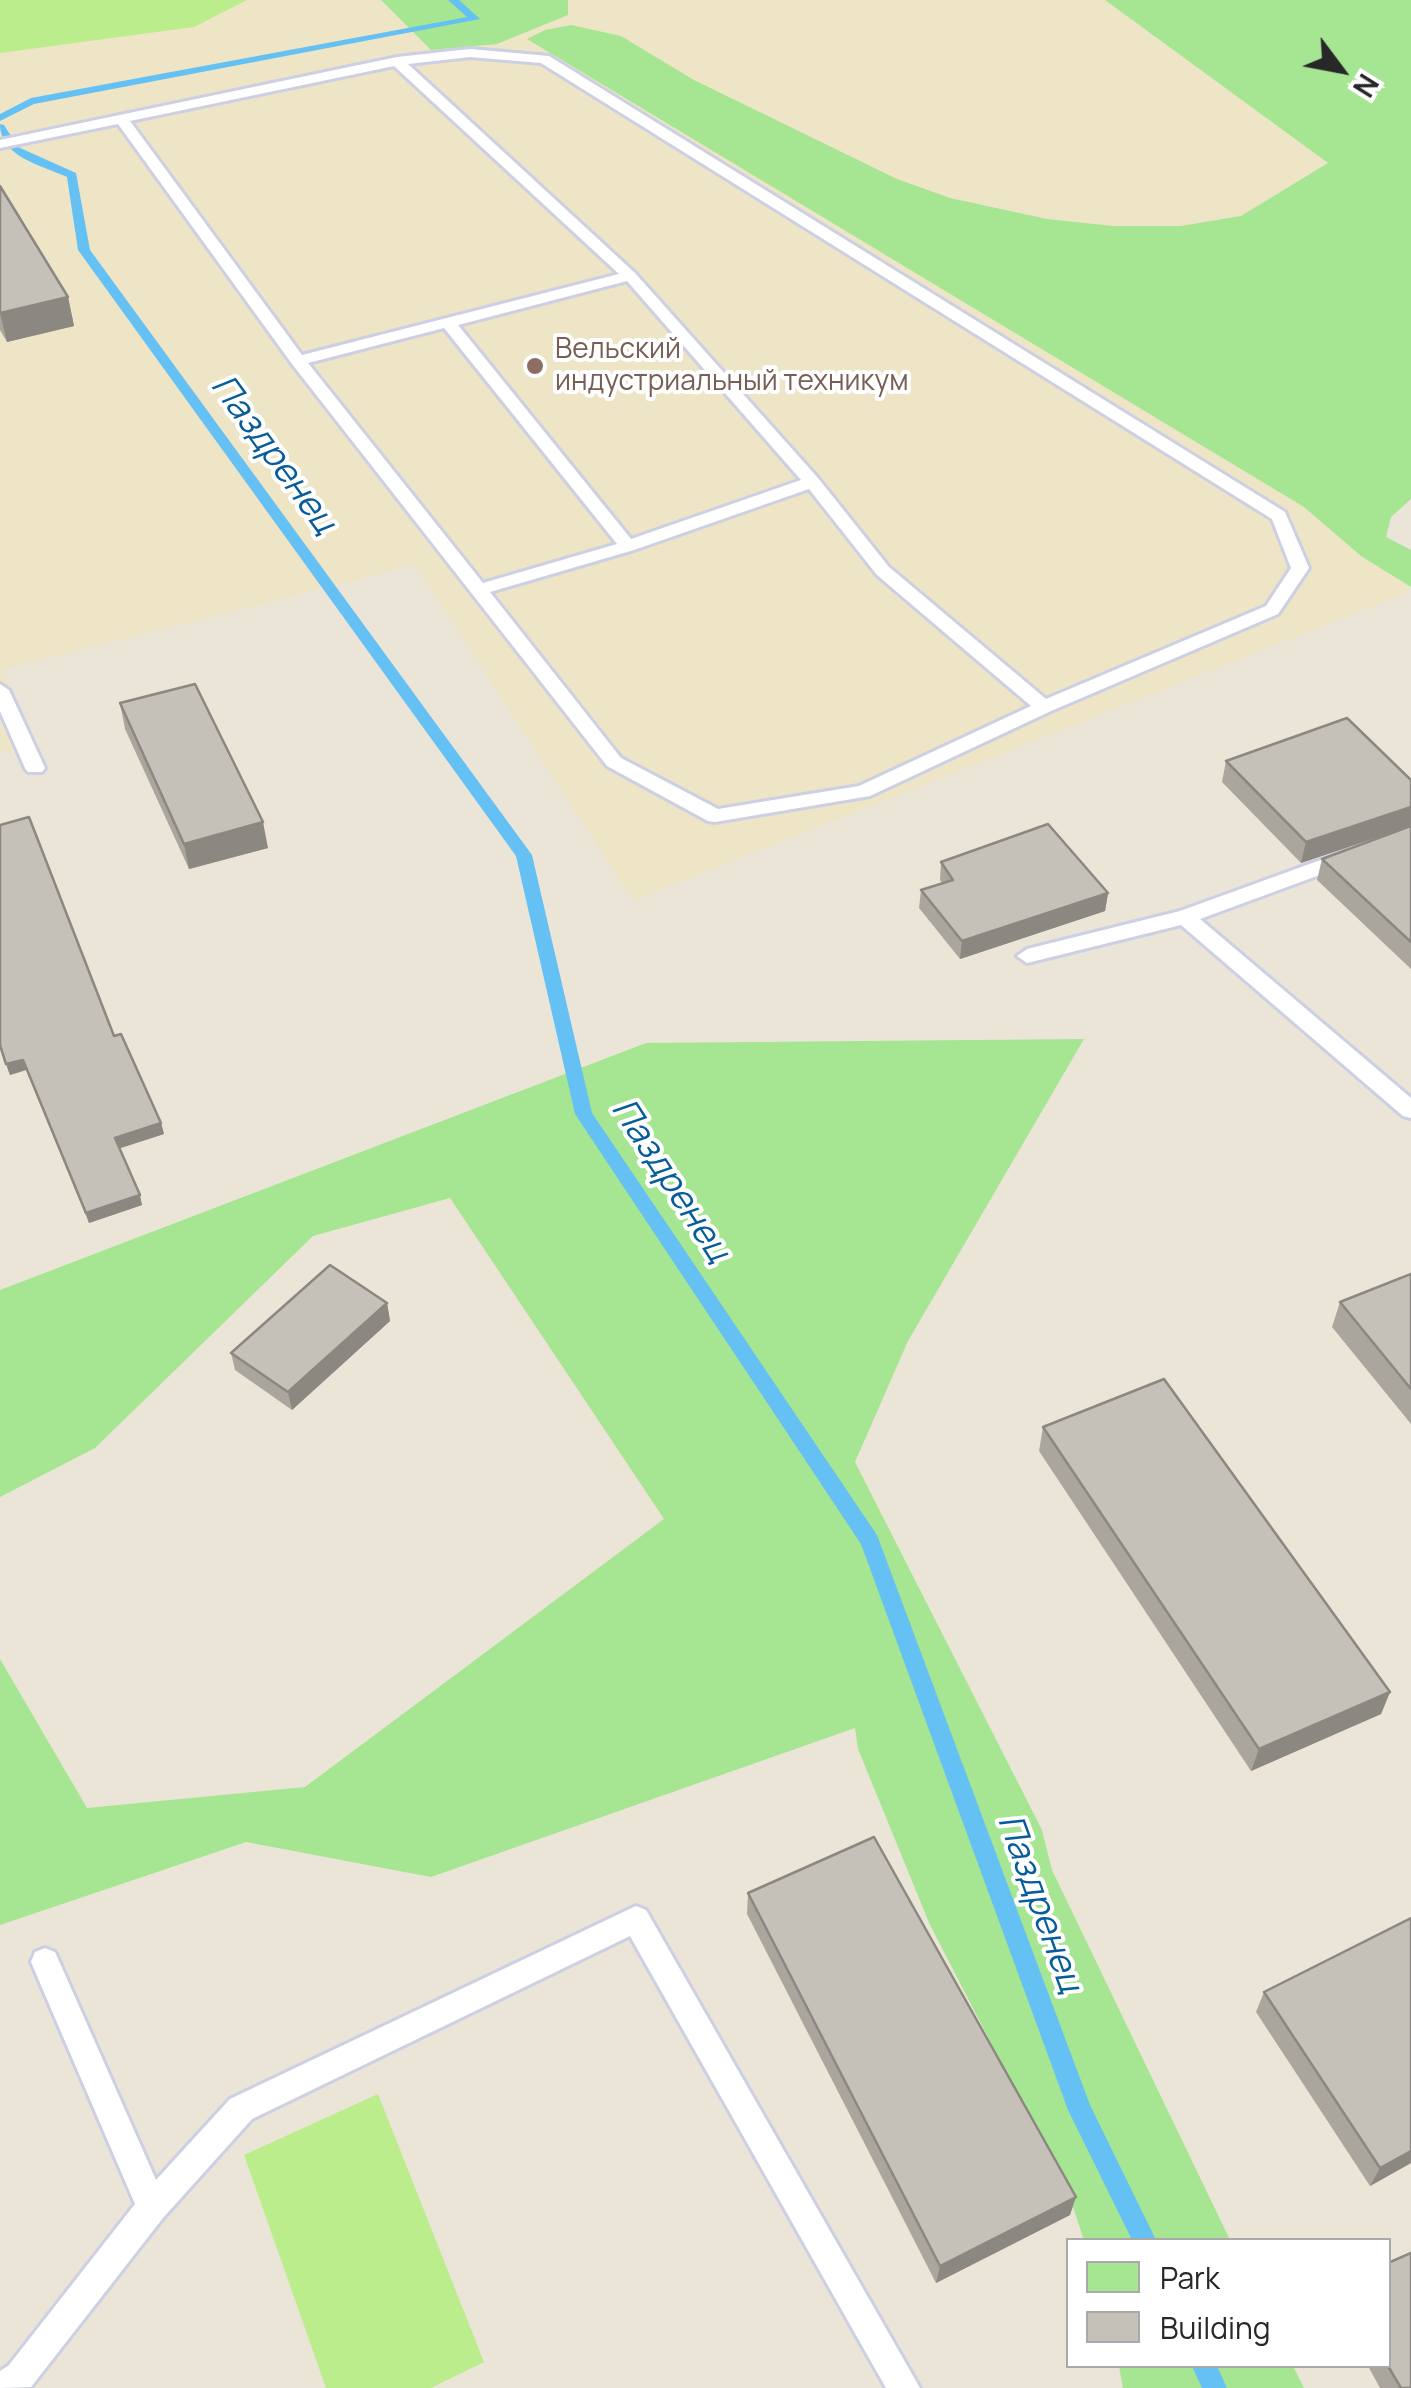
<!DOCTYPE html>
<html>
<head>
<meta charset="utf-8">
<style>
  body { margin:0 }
  #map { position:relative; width:1411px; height:2388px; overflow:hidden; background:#ebe5d8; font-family:Manrope,sans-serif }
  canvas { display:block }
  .legend { position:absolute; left:1066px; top:2238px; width:325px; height:130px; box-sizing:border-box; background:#fff; border:2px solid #a9a9a9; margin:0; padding:12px 18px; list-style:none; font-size:30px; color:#282828 }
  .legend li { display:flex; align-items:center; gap:20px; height:50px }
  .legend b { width:50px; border:2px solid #a9a9a9 }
  .north { position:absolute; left:1291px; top:20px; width:100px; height:100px; -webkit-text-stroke:8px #fff; paint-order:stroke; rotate:122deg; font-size:28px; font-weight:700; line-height:40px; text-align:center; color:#282828 }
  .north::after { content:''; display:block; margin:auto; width:35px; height:45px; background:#282828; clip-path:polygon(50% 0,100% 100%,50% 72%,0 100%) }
</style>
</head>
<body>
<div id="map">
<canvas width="1411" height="2388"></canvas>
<ul class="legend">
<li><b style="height:28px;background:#a6e591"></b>Park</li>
<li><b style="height:28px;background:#c6c1b8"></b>Building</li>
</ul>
<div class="north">N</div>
</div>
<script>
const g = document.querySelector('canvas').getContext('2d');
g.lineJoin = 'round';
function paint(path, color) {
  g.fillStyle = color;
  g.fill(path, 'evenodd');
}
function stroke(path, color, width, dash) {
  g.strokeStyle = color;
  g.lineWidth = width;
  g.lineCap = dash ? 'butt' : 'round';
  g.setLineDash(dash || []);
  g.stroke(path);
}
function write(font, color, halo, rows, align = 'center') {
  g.font = font + ' Manrope,sans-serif';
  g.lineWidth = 8;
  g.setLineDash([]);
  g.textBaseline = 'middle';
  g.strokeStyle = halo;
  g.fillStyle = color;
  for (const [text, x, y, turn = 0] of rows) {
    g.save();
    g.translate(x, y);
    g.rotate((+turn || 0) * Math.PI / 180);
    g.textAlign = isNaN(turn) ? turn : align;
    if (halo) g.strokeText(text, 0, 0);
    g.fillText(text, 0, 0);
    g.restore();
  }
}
const education = new Path2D(`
  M 0,0 L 381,0 L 431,50 L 568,15 L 568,0 L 1105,0 L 1328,163 L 1241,216 L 1181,226 L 1113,226 L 1046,219 L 950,198 L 897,179 L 694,80 L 621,36 L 545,30 L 528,39 L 1304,507 L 1361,556 L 1391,572 L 1411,591 L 633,901 L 415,565 L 3,670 L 34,744 L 0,753 Z`);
const green = new Path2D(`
  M 381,0 L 568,0 L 568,15 L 497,44 L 431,50 Z
  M 1105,0 L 1411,0 L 1411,499 L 1391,517 L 1386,537 L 1411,550 L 1411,587 L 1361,556 L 1304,507 L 527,39 L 545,30 L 571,25 L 621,36 L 694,80 L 897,179 L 950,198 L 1047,219 L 1113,226 L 1181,226 L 1241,216 L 1328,163 Z
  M 1084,1039 L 908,1341 L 855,1462 L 1042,1830 L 1052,1870 L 1230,2240 L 1084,2240 L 1068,2192 L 930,1925 L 858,1749 L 855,1728 L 431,1877 L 246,1842 L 0,1925 L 0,1659 L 87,1808 L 305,1787 L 664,1519 L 450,1198 L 313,1236 L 95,1448 L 0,1497 L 0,1290 L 646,1043 Z
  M 1119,2366 L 1293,2366 L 1304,2388 L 1123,2388 Z`);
const pitch = new Path2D(`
  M 0,0 L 247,0 L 194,27 L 0,53 Z
  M 378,2094 L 484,2362 L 431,2388 L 326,2388 L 244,2155 Z`);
const stream = new Path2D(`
  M 448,0 L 459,0 L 480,19 L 34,104 L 0,121 L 0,114 L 31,98 L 467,17 Z
  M 0,124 L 4,125 L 18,147 L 76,173 L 90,250 L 532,855 L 592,1113 L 877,1535 L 1090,2105 L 1156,2240 L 1132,2240 L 1068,2110 L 861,1544 L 575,1114 L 516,856 L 78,250 L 67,177 C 41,165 0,157 0,124 Z
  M 1192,2366 L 1217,2366 L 1227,2388 L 1202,2388 Z`);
const lane = new Path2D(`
  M 470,49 L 549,56 L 1285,512 L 1309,568 L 1278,614 L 1051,711 L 870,796 L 715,822 L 708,821 L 607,766 L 292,364 L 118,124 L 0,148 L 0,140 L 397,57 ZM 470,57 L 541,63 L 1272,519 L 1291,568 L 1266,606 L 1046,699 L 889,567 L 818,478 L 635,273 L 408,64 ZM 394,66 L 619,274 L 302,355 L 130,121 ZM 627,281 L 801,480 L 631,539 L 458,325 ZM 444,328 L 617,544 L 483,583 L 308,363 ZM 809,489 L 877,575 L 1031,706 L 859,786 L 718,809 L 621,758 L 490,592 L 634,550 Z
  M 0,684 L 9,690 L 45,768 L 42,772 L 28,772 L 25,768 L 0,711 Z
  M 1348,850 L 1358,857 L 1355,862 L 1200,919 L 1411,1098 L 1411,1118 L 1403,1116 L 1181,925 L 1027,963 L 1017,956 L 1027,949 L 1180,911 Z
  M 636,1906 L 646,1910 L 920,2388 L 886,2388 L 630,1936 L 252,2119 L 163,2218 L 31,2387 L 0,2388 L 0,2371 L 9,2365 L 135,2204 L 31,1962 L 35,1952 L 45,1948 L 55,1952 L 156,2180 L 230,2099 Z`);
const wall = new Path2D(`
  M 0,186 L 68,297 L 74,326 L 7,342 L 0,330 Z
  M 120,703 L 268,848 L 189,869 L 125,729 Z
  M 1226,761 L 1411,826 L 1301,863 L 1222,782 Z
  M 1411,826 L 1411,969 L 1317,880 L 1322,859 Z
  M 941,862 L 1108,893 L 1105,911 L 960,959 L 919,908 L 921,890 L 942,883 L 940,880 Z
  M 114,1036 L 161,1123 L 164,1134 L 119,1148 L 142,1205 L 89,1223 L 26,1070 L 10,1075 L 0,1045 Z
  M 1411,1274 L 1411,1424 L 1332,1327 L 1340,1302 Z
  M 387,1303 L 390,1321 L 292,1410 L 235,1370 L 231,1353 Z
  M 1043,1427 L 1390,1692 L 1381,1714 L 1251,1771 L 1039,1451 Z
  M 748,1893 L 1070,2215 L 936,2283 L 747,1914 Z
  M 1264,1992 L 1411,2163 L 1370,2186 L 1256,2012 Z
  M 1368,2366 L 1388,2366 L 1411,2388 L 1380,2388 Z`);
const shadedWall = new Path2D(`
  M 68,297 L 74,326 L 7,342 L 0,313 Z
  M 1411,807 L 1411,826 L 1301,863 L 1306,842 Z
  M 263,822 L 268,848 L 189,869 L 184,844 Z
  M 1108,893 L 1105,911 L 960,959 L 962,941 Z
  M 23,1060 L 26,1070 L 10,1075 L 6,1064 Z
  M 161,1123 L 164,1134 L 118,1149 L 115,1138 Z
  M 140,1195 L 142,1205 L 89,1223 L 86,1213 Z
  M 387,1303 L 390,1321 L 292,1410 L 288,1392 Z
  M 1390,1692 L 1381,1714 L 1251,1771 L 1259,1749 Z
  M 1411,2151 L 1411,2163 L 1370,2186 L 1380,2168 Z
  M 1076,2197 L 1070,2215 L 936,2283 L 940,2266 Z`);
const building = new Path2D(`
  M 0,186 L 68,297 L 0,313 Z
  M 195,684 L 263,822 L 184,844 L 120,703 Z
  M 1347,718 L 1411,780 L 1411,807 L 1306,842 L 1226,761 Z
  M 29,817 L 114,1036 L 121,1034 L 161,1123 L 115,1138 L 140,1195 L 86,1213 L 23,1060 L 6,1064 L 0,1045 L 0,825 Z
  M 1048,824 L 1108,893 L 962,941 L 921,890 L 953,880 L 941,862 Z
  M 1411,826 L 1411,942 L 1322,859 Z
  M 330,1265 L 387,1303 L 288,1392 L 231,1353 Z
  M 1411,1274 L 1411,1389 L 1340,1302 Z
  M 1164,1379 L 1390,1692 L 1259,1749 L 1043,1427 Z
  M 874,1837 L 1076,2197 L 940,2266 L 748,1893 Z
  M 1411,1918 L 1411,2151 L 1380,2168 L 1264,1992 Z
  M 1411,2253 L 1411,2388 L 1401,2388 L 1388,2366 L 1388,2263 Z`);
const markers = [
  [535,366,10,"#8d6e63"]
];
const farEducationnames = [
  ["Вельский",555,350],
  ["индустриальный техникум",555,382]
];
const waterNames = [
  ["Паздренец",273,455,54],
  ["Паздренец",670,1181,57],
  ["Паздренец",1039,1904,70]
];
paint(education, '#eee5c6');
paint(green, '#a6e591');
paint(pitch, '#bbed8c');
paint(stream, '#65c1f3');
stroke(lane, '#cdcfe2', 6);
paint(lane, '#fff');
paint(wall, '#aaa69e');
paint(shadedWall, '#8b8781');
paint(building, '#c6c1b8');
stroke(building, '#8b8781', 2.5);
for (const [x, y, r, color] of markers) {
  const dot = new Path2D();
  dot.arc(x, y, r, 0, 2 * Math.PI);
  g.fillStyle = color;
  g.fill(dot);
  stroke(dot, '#fff', 4);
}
write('28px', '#785e54', '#fff', farEducationnames, 'left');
write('italic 35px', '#075c9c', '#fff', waterNames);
</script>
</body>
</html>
